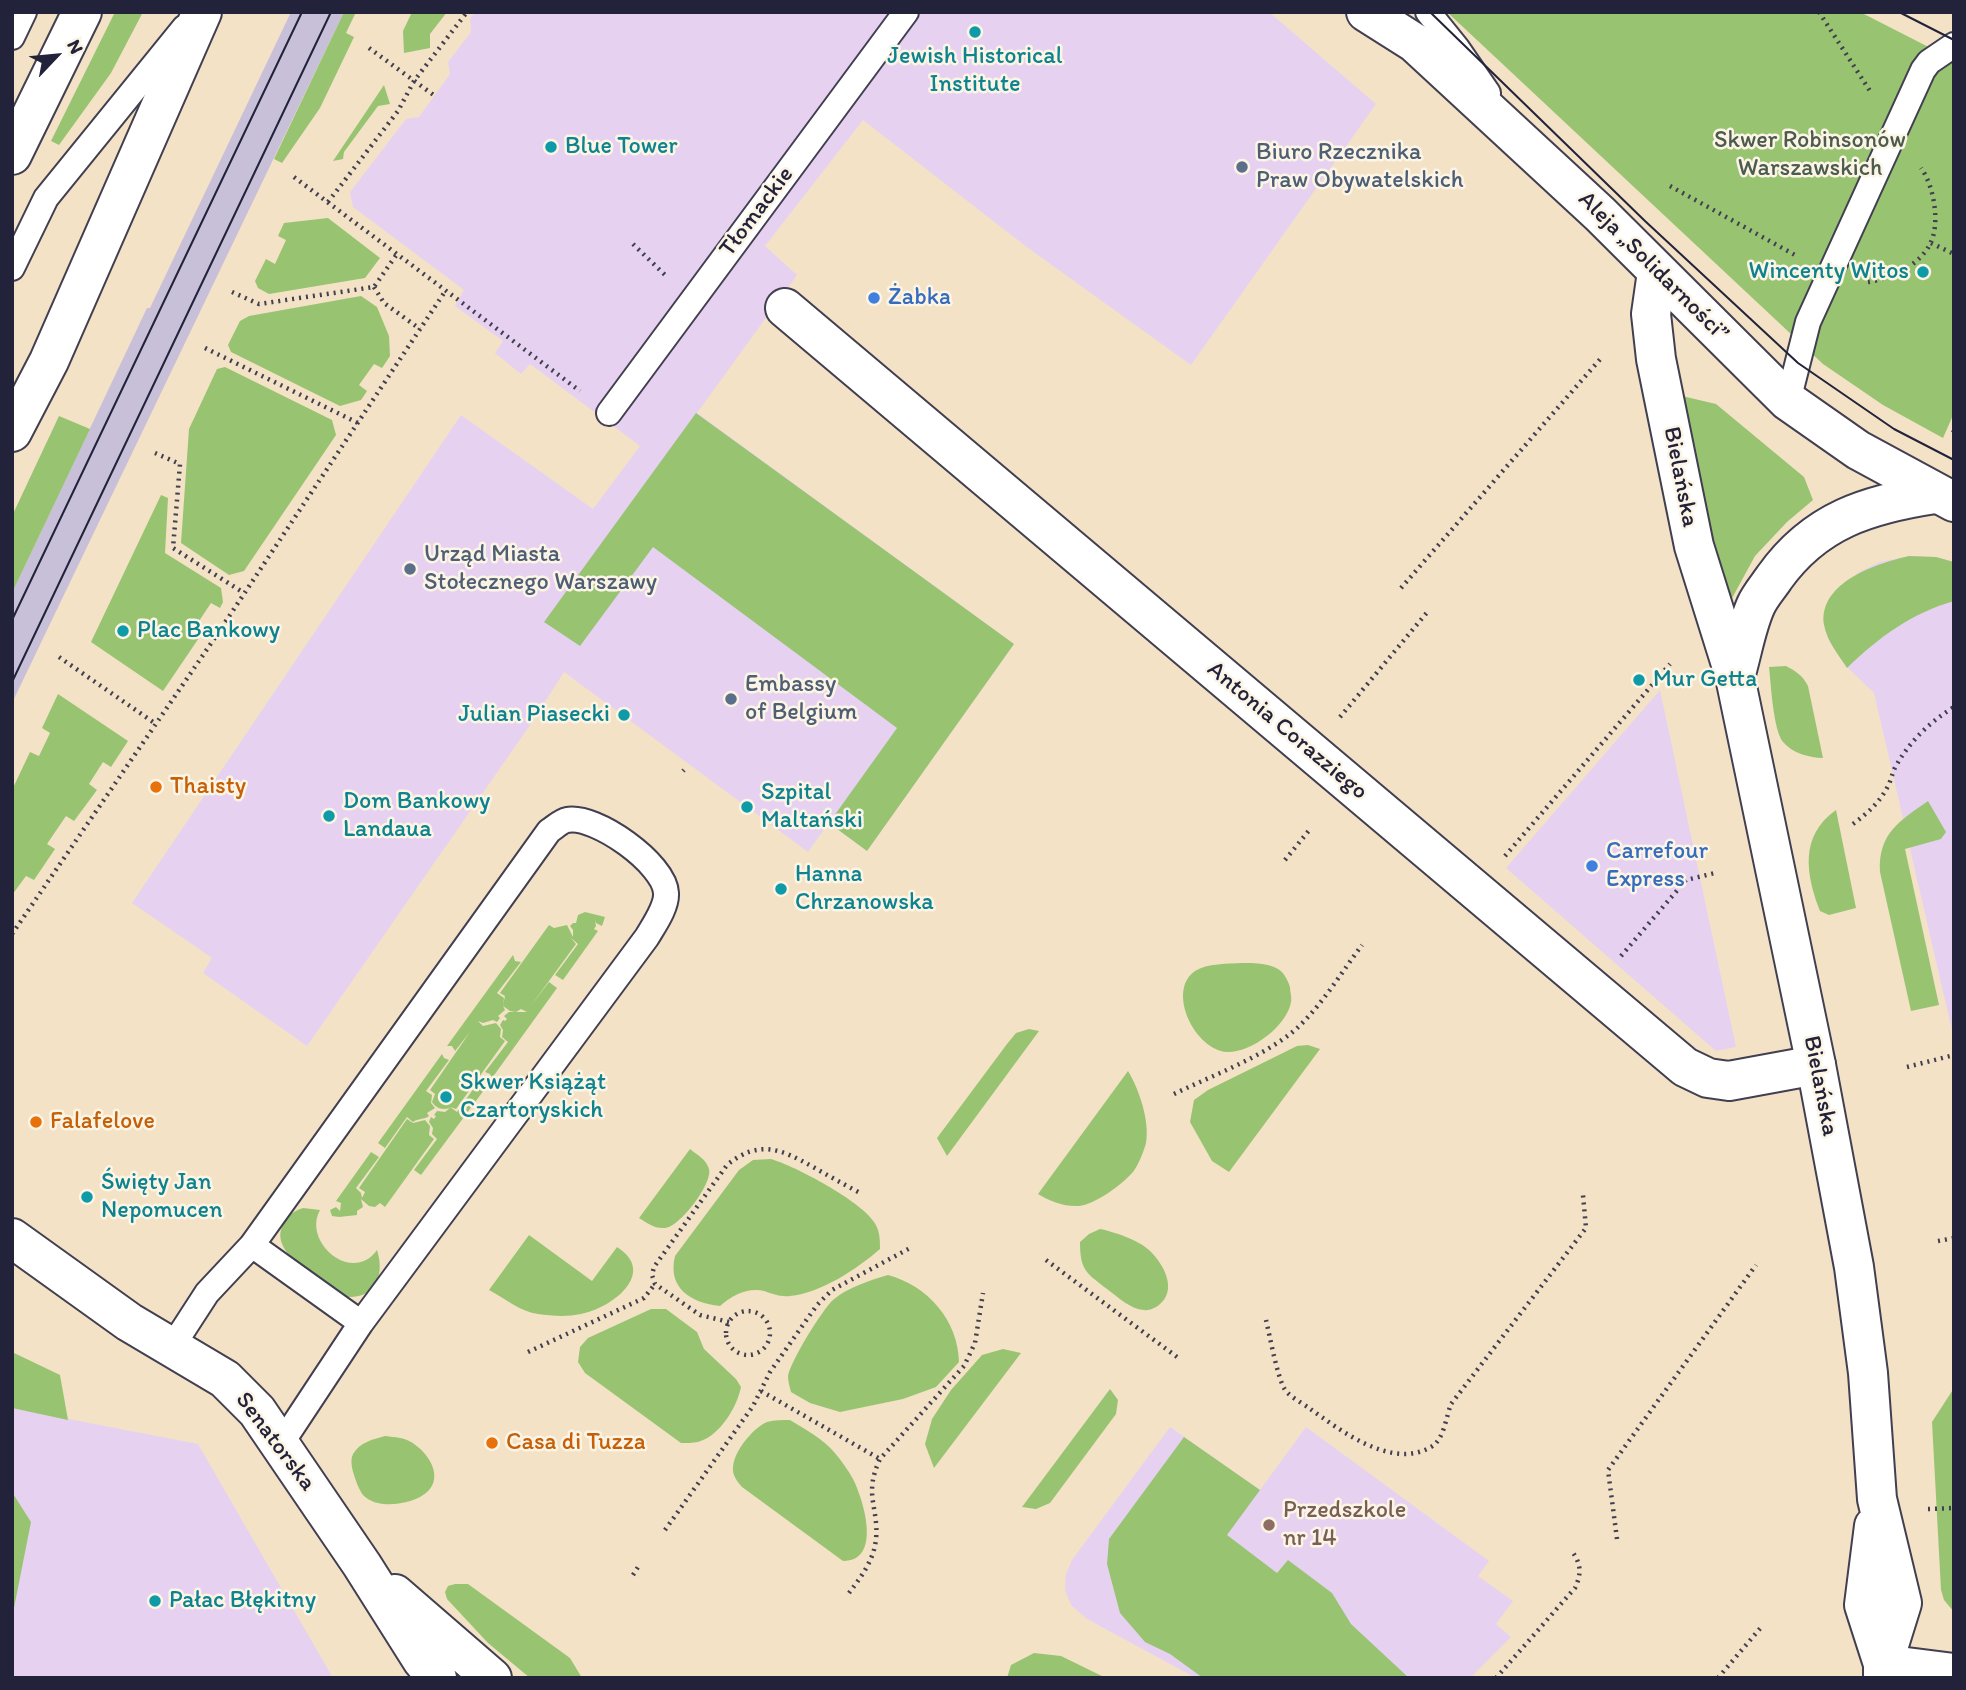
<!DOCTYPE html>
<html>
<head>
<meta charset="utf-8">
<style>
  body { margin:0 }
  #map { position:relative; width:1966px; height:1690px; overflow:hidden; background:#f3e2c6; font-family:Itim,sans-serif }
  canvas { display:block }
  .frame { position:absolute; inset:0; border:14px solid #22223b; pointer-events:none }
  .north { position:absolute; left:21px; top:21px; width:70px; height:70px; -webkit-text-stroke:5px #fcf5e5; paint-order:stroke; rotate:64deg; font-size:19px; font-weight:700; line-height:28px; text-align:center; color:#22223b }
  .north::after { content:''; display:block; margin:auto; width:24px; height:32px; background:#22223b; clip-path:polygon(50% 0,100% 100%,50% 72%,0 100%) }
</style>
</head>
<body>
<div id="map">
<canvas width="1966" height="1690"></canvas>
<div class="frame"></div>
<div class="north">N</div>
</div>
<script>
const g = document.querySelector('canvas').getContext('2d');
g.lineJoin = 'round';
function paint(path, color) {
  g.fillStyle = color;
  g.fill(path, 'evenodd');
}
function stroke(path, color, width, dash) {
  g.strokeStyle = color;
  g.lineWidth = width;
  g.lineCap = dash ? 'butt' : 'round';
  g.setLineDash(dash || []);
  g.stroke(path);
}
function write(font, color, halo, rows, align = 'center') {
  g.font = font + ' Itim,sans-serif';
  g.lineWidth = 5;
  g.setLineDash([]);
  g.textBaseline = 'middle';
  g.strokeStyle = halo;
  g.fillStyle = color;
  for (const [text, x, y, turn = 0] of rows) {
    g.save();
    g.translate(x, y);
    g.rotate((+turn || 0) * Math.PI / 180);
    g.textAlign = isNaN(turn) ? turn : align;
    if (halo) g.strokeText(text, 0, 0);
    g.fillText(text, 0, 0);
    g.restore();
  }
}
const built = new Path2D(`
  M 475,12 L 1269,12 L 1376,104 L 1191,365 L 1028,248 L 863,120 L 765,246 L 797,275 L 697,413 L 1014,644 L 867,851 L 829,823 L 808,852 L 564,672 L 528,728 L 307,1046 L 203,973 L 212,958 L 132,903 L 461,415 L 593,509 L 640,446 L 530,364 L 521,374 L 495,353 L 503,341 L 455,306 L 464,290 L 353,207 L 350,192 L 406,119 L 419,117 L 450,74 L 448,62 L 471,32 L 470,19 Z
  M 1909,556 L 1936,557 L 1954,562 L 1954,1039 L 1874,693 L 1847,667 L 1828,639 L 1824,622 L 1827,604 L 1837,589 L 1861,571 L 1880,562 Z
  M 1660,690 L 1736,1047 L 1716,1051 L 1506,868 Z
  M 12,1408 L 198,1444 L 333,1678 L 12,1678 Z
  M 1170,1427 L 1260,1490 L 1306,1427 L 1489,1561 L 1478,1576 L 1513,1601 L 1496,1624 L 1511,1637 L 1470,1678 L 1196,1678 L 1087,1619 L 1072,1606 L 1068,1598 L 1065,1590 L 1066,1574 L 1072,1560 Z`);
const industrial = new Path2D(`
  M 291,12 L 344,12 L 12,703 L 12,593 L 147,308 L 150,308 Z`);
const green = new Path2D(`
  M 115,12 L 143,12 L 111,73 L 59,145 L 51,141 Z
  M 344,12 L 356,12 L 346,33 L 354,37 L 320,108 L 282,163 L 274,159 Z
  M 412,12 L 447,12 L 430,34 L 430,48 L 404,53 L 403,31 Z
  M 1447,12 L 1860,12 L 1954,60 L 1954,413 L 1943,438 L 1883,405 L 1823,364 Z
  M 384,85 L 390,104 L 378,106 L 344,152 L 343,159 L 333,161 Z
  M 328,218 L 380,258 L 365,278 L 269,294 L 258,288 L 255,281 L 266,259 L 275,264 L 286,240 L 278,236 L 284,223 Z
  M 361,296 L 377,307 L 389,336 L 390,356 L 382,368 L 374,364 L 359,385 L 367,391 L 361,400 L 340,406 L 231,352 L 228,345 L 240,321 L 249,316 Z
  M 225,367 L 332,420 L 336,435 L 244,571 L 229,575 L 181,543 L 189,429 L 217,369 Z
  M 1682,396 L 1716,404 L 1804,477 L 1813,500 L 1787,522 L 1755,556 L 1731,600 L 1726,598 Z
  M 696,413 L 1014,644 L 867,851 L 829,823 L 897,728 L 653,547 L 580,646 L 544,622 Z
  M 59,416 L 90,429 L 12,593 L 12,516 Z
  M 161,495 L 168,498 L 165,553 L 221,588 L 223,602 L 220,608 L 211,603 L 197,624 L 205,629 L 163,691 L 91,642 Z
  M 1909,556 L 1936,557 L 1954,562 L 1954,601 C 1912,613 1879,637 1847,668 C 1838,654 1827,641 1824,625 C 1818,582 1878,563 1909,556 Z
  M 1786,666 C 1796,671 1803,676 1808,686 L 1823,758 C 1810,758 1792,753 1783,742 C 1773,729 1771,684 1769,667 Z
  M 58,694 L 128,741 L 111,767 L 103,762 L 89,784 L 97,790 L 74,821 L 66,816 L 47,844 L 55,849 L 34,880 L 26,876 L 12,895 L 12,790 L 30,752 L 39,756 L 50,733 L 42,728 Z
  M 1928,801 L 1946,832 L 1941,839 L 1905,849 L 1939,1005 L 1911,1011 L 1880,872 C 1878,834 1899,821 1928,801 Z
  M 1836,810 L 1856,908 L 1829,915 L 1820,911 C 1806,875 1799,836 1836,810 Z
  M 585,912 L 605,917 L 602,926 L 596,923 L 595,920 L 596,926 L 594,929 L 598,931 L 563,980 L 555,975 L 578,944 L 571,938 L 576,944 L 530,1007 L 549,982 L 557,988 L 492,1078 L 490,1074 L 485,1072 L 508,1042 L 502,1037 L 503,1030 L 500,1025 L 503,1020 L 505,1021 L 507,1019 L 504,1016 L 509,1012 L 527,1012 L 521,1009 L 516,1012 L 510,1011 L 503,1006 L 505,1010 L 498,1016 L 500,1018 L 497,1022 L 493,1020 L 483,1023 L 478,1021 L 483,1026 L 496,1023 L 501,1029 L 500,1037 L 505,1041 L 456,1109 L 450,1107 L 457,1112 L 479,1081 L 482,1086 L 487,1086 L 421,1175 L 414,1170 L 437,1139 L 432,1134 L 433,1128 L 429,1122 L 431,1117 L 434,1119 L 436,1116 L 434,1115 L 437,1111 L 445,1112 L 450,1108 C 442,1110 437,1109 432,1102 L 435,1094 L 430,1090 L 470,1032 L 455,1051 L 452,1046 L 447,1046 L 513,955 L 515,961 L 521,962 L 497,993 L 504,998 L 503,1005 L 505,996 L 500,993 L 549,925 L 554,928 L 567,925 L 573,937 L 573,930 L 570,926 L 573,923 L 576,923 L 578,915 Z
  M 1242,963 C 1253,963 1268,963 1278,969 C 1284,972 1288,981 1290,987 C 1290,991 1292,998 1291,1002 C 1287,1026 1251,1053 1227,1052 C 1195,1050 1166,991 1195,971 C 1207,963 1228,964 1242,963 Z
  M 1029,1029 L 1039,1031 L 947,1156 L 937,1138 L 1007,1044 L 1016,1033 Z
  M 1308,1045 L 1320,1049 L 1229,1172 L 1212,1161 L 1190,1122 L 1194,1100 L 1208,1090 L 1297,1046 Z
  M 442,1054 L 444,1058 L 449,1060 L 426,1091 L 432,1095 L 431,1103 L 435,1108 L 427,1113 L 429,1116 C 424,1120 418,1118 413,1122 L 407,1117 L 385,1148 L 378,1143 Z
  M 1128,1071 C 1139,1089 1150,1121 1146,1143 C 1144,1151 1138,1166 1133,1172 C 1123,1184 1094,1205 1079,1206 C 1064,1207 1050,1201 1038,1194 Z
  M 407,1119 L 413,1123 L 425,1120 L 430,1126 L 429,1135 L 434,1139 L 385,1207 L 380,1203 L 375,1207 L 369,1206 L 361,1199 L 363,1207 L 357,1211 L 357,1215 L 339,1217 L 332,1216 L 330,1210 L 336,1207 L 340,1211 L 341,1203 L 336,1201 L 371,1152 L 379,1157 L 356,1188 L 361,1193 L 362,1198 L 365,1192 L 359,1188 Z
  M 690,1149 C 697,1155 706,1159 709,1169 C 713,1183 680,1227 665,1228 C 655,1229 647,1223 639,1218 Z
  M 771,1159 C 795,1166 861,1201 874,1222 C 880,1231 880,1239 880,1249 C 857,1269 821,1293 790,1296 C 780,1297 773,1294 764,1291 C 748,1287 731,1296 720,1306 C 691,1303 667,1288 675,1256 L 739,1170 L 753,1160 Z
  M 303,1208 L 320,1210 C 302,1242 352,1285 377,1250 C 385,1275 376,1299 346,1297 C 326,1283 267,1254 283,1225 C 288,1216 293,1211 303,1208 Z
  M 1100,1229 C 1115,1232 1138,1240 1149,1250 C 1164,1264 1178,1290 1159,1305 C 1155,1308 1149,1311 1144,1310 C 1130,1309 1118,1297 1107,1289 C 1086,1273 1080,1270 1080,1242 L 1089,1234 Z
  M 529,1235 L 592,1281 L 617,1247 C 658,1273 612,1308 581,1314 C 567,1317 552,1316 538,1314 C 521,1312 504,1298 489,1290 Z
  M 888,1275 C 928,1286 958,1320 959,1362 L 936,1387 L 903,1399 L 840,1412 L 810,1403 L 791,1392 C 790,1388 788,1381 788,1376 C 790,1362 822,1310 833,1300 C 846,1288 871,1280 888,1275 Z
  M 651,1309 L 666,1309 L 697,1332 L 704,1349 L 736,1379 L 741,1387 C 737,1407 720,1436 698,1442 C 693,1443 686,1443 681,1443 L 585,1373 L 578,1362 L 580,1347 L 588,1338 Z
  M 1003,1349 L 1021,1353 L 934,1468 L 925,1444 L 932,1419 L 951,1390 L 982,1355 Z
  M 12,1352 L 60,1375 L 68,1420 L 12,1408 Z
  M 1954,1388 L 1954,1612 L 1944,1600 L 1941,1590 L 1932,1422 Z
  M 1110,1389 L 1118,1400 L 1116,1414 L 1050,1503 L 1036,1509 L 1022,1507 Z
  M 790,1420 C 805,1429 823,1439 834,1452 C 841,1460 848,1470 853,1479 C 864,1501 882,1561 843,1561 L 742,1487 C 737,1481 732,1475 733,1467 C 734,1451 753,1428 767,1422 C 774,1420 783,1420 790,1420 Z
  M 385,1436 C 392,1437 400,1437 407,1440 C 429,1450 449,1482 420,1497 C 404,1505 376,1509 363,1495 C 359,1490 356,1481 354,1475 C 352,1469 350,1460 353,1454 C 360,1442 374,1439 385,1436 Z
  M 1184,1437 L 1260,1490 L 1227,1535 L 1277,1573 L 1288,1560 L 1332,1593 L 1351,1624 L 1409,1678 L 1203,1678 L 1170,1654 L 1145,1642 L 1120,1613 L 1107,1564 L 1109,1539 Z
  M 12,1492 L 31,1522 L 12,1618 Z
  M 455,1584 L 468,1584 L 570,1658 L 582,1678 L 530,1678 L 488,1643 L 447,1599 L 445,1592 L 448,1586 Z
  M 1034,1653 L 1061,1656 L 1106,1678 L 1007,1678 L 1011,1665 Z`);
const path = new Path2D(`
  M 1819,12 L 1870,91
  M 369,48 L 435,96
  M 294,177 L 580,391
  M 1670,186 L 1795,255
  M 328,202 L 398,111 L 414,81 L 467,12
  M 1931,243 L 1954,254
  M 633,244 L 665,275
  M 1868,282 C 1890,279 1921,265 1931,242 C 1940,222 1934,186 1921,168
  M 374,287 L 384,303 L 420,329
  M 232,292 L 259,304 L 374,287 L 397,254
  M 205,348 L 358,423
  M 1954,431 L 1952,435 L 1954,436
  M 155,453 L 180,464 L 173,548 L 244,593
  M 1401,588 L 1602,357
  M 59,657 L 156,724
  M 1340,717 L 1429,610
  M 683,771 L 684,770
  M 1853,824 C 1868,813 1881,801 1889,784 C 1892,777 1893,770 1897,764 C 1911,740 1930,722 1954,707
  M 1505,856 L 1670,664
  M 1285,860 L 1311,828
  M 12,934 L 212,642 L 446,290
  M 1621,956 L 1686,880 L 1715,873
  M 1907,1067 L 1954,1055
  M 1174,1094 C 1213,1075 1256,1060 1290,1034 C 1317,1013 1341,973 1362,945
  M 1938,1241 L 1954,1238
  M 1046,1260 L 1177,1357
  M726 1333a22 22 0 1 1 44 0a22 22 0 1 1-44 0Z
  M 1266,1320 C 1270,1337 1277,1375 1284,1388 C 1288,1396 1302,1403 1309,1408 C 1340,1430 1391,1470 1431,1447 C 1444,1440 1446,1417 1451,1404 L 1586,1228 L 1583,1195
  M 729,1322 L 700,1315 L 655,1284 L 652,1275 L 654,1267 L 727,1165 C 759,1139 781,1149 813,1167 C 829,1176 845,1185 862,1194
  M 528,1352 L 644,1298 L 655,1284
  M 761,1391 L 880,1459
  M 1928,1509 L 1954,1508
  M 665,1530 L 753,1406 L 770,1372 L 817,1305 L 832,1290 L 912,1247
  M 1617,1539 L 1608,1470 L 1756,1265
  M 633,1575 L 638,1567
  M 849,1593 C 861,1577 874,1560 876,1539 C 879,1507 863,1495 880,1459 L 964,1366 L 975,1343 L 983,1293
  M 1496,1678 L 1575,1588 C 1582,1573 1581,1563 1571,1550
  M 1718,1678 L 1763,1625`);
const service = new Path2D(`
  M 1428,12 L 1457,48 L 1488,93
  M 12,37 L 24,12
  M 12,268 L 46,198 L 184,28
  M 1788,401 L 1808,322 L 1923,70 L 1929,62 L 1954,45
  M 609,413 L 906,12
  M 252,1245 L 361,1323
  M 172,1347 L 207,1293 L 252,1245 L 549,831 C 554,828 561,821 567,820 C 595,814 665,864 666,893 C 667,907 654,925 647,937 L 361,1323 L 281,1444`);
const minor = new Path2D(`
  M 785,308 L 1685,1067 L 1708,1078 L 1729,1081 L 1816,1065
  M 1883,1664 L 1954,1673`);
const tertiary = new Path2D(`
  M 1657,272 L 1651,314 L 1656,359 L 1694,546 L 1735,677 L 1816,1065 L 1854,1267 L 1868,1373 L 1877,1499 L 1902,1603 L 1883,1664 L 1883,1678
  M 1735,677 C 1742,654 1746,627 1756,605 C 1760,596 1768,587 1774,578 C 1815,520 1869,504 1935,494
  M 12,1238 L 129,1322 L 225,1379 L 257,1411 L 362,1565 L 422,1660 L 437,1678
  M 1874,1526 L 1864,1605 L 1883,1664
  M 395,1594 L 492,1678`);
const secondary = new Path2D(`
  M 1366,12 L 1415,43 L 1600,214 L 1788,401 L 1858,450 L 1954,502
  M 12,155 L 82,12
  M 12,432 L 49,361 L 202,12`);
const tram = new Path2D(`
  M 1430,12 L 1645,221 L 1798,363 L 1894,429 L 1954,460
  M 1899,12 L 1954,40
  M 12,620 L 302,12
  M 12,682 L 331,12`);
const markers = [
  [975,32,7,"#0f9aa8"],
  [551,147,7,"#0f9aa8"],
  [1242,167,7,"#5c6f8a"],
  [1923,272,7,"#0f9aa8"],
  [874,298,7,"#3f7fe0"],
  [410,569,7,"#5c6f8a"],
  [123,631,7,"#0f9aa8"],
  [1639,680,7,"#0f9aa8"],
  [731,699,7,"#5c6f8a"],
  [624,715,7,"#0f9aa8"],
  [156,787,7,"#e8710a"],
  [747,807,7,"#0f9aa8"],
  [329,816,7,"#0f9aa8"],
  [1592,866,7,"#3f7fe0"],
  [781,889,7,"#0f9aa8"],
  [446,1097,7,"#0f9aa8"],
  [36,1122,7,"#e8710a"],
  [87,1197,7,"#0f9aa8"],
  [492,1443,7,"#e8710a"],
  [1269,1525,7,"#8d6e63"],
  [155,1601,7,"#0f9aa8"]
];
const cultureNames = [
  ["Jewish Historical",975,57,"center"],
  ["Institute",975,85,"center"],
  ["Blue Tower",565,147],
  ["Wincenty Witos",1909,272,"right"],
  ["Plac Bankowy",137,631],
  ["Mur Getta",1653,680],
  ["Julian Piasecki",610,715,"right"],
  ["Szpital",761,793],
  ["Maltański",761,821],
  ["Dom Bankowy",343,802],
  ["Landaua",343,830],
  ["Hanna",795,875],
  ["Chrzanowska",795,903],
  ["Skwer Książąt",460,1083],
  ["Czartoryskich",460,1111],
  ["Święty Jan",101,1183],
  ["Nepomucen",101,1211],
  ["Pałac Błękitny",169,1601]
];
const parkNames = [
  ["Skwer Robinsonów",1810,141],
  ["Warszawskich",1810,169]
];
const serviceNames = [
  ["Biuro Rzecznika",1256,153],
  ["Praw Obywatelskich",1256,181],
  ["Urząd Miasta",424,555],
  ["Stołecznego Warszawy",424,583],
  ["Embassy",745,685],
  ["of Belgium",745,713]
];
const streetNames = [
  ["Tłomackie",757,212,-53],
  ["Aleja „Solidarności”",1653,267,45],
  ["Bielańska",1680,477,79],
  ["Antonia Corazziego",1287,731,40],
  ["Bielańska",1820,1086,79],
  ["Senatorska",275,1442,53]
];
const shopNames = [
  ["Żabka",888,298],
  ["Carrefour",1606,852],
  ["Express",1606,880]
];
const foodNames = [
  ["Thaisty",170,787],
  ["Falafelove",50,1122],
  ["Casa di Tuzza",506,1443]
];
const educationNames = [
  ["Przedszkole",1283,1511],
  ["nr 14",1283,1539]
];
paint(built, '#e6d2f0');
paint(industrial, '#c8bfd8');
paint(green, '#98c472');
stroke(service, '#413f50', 28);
stroke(minor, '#413f50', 42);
stroke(tertiary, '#413f50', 42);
stroke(secondary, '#413f50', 42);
stroke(path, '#413f50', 4.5, [2, 5]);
stroke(service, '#fff', 24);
stroke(minor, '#fff', 38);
stroke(tertiary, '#fff', 38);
stroke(secondary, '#fff', 38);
stroke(tram, '#22223b', 2);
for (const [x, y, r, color] of markers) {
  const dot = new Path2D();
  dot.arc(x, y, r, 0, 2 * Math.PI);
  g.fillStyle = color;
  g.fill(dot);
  stroke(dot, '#fcf5e5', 2.5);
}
write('24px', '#0d838f', '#fcf5e5', cultureNames, 'left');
write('24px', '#4b5b4e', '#fcf5e5', parkNames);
write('24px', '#4e5e75', '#fcf5e5', serviceNames, 'left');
write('24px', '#22223b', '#fcf5e5', streetNames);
write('24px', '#366cbe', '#fcf5e5', shopNames, 'left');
write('24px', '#c56008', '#fcf5e5', foodNames, 'left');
write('24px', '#785e54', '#fcf5e5', educationNames, 'left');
</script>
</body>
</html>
